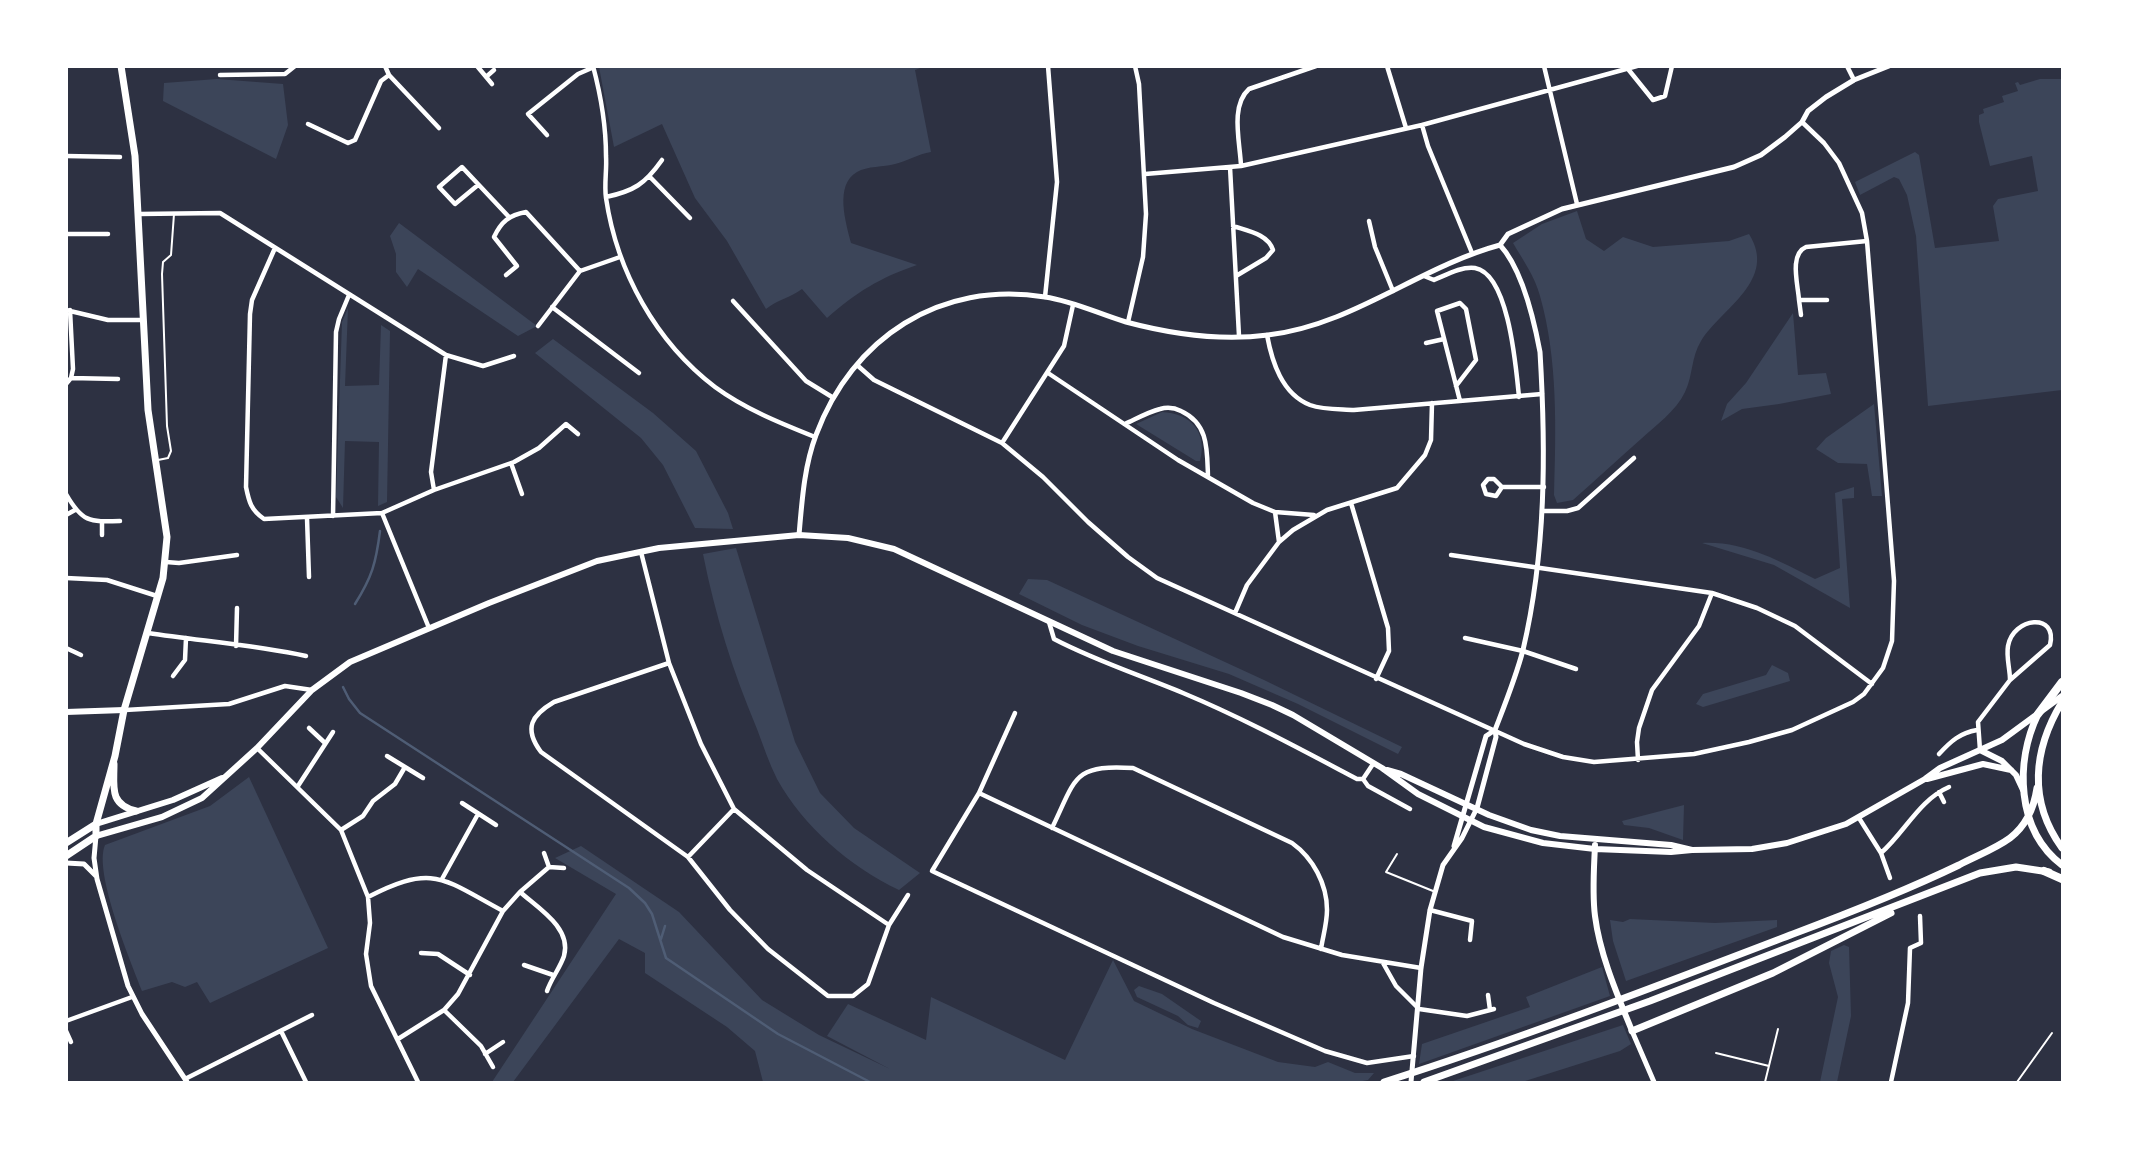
<!DOCTYPE html>
<html>
<head>
<meta charset="utf-8">
<style>
  body { margin:0 }
  #map { position:relative; width:2129px; height:1149px; overflow:hidden; background:#2d3142; font-family:"Open Sans",sans-serif }
  canvas { display:block }
  .frame { position:absolute; inset:0; border:68px solid #fff; pointer-events:none }
</style>
</head>
<body>
<div id="map">
<canvas width="2129" height="1149"></canvas>
<div class="frame"></div>
</div>
<script>
const g = document.querySelector('canvas').getContext('2d');
g.lineJoin = 'round';
function paint(path, color) {
  g.fillStyle = color;
  g.fill(path, 'evenodd');
}
function stroke(path, color, width, dash) {
  g.strokeStyle = color;
  g.lineWidth = width;
  g.lineCap = dash ? 'butt' : 'round';
  g.setLineDash(dash || []);
  g.stroke(path);
}
const green = new Path2D(`
  M 599,67 L 923,67 L 915,70 L 931,152 C 918,154 907,161 895,164 C 884,167 867,166 857,172 C 834,185 846,223 851,243 L 917,265 C 879,278 857,292 827,318 L 802,289 C 790,298 778,299 766,309 L 727,241 L 695,198 L 662,124 L 614,147 Z
  M 217,79 L 283,84 L 288,125 L 276,159 L 163,101 L 164,83 Z
  M 2040,79 L 2062,79 L 2062,390 L 1928,406 L 1916,236 L 1907,195 L 1899,179 L 1894,177 L 1860,195 L 1855,182 L 1915,152 L 1919,155 L 1935,248 L 1999,241 L 1993,206 L 1998,199 L 2038,191 L 2032,156 L 1990,166 L 1979,122 L 1979,115 L 1984,113 L 1983,109 L 2004,102 L 2002,96 L 2018,91 L 2015,83 L 2018,82 L 2020,85 Z
  M 1577,211 L 1586,239 L 1604,251 L 1623,237 L 1653,247 L 1729,241 L 1749,234 C 1778,280 1722,308 1701,341 C 1691,357 1693,376 1685,392 C 1676,411 1656,425 1641,439 C 1618,459 1596,480 1573,500 L 1557,503 L 1554,495 C 1556,430 1558,359 1540,296 C 1535,277 1523,260 1513,243 L 1542,224 Z
  M 399,223 L 537,326 L 518,336 L 418,269 L 407,287 L 396,272 L 396,254 L 390,236 Z
  M 348,308 L 345,386 L 379,385 L 381,325 L 390,331 L 387,502 L 378,506 L 379,442 L 345,441 L 343,508 L 336,497 L 342,322 Z
  M 1793,313 L 1798,375 L 1826,373 L 1831,394 L 1779,404 L 1742,409 L 1721,421 L 1727,404 L 1746,383 Z
  M 553,339 L 653,413 L 696,451 L 728,513 L 733,529 L 695,528 L 663,465 L 641,438 L 535,353 Z
  M 1874,404 L 1882,496 L 1872,496 L 1867,464 L 1838,463 L 1816,449 L 1826,438 Z
  M 1162,412 C 1190,413 1208,432 1200,461 L 1196,461 L 1136,424 Z
  M 1854,487 L 1854,498 L 1842,499 L 1850,608 L 1774,565 L 1702,543 C 1744,541 1779,561 1815,579 L 1840,568 L 1835,493 Z
  M 736,548 L 795,742 L 820,793 L 854,828 L 920,873 L 899,890 C 850,867 803,826 777,779 C 769,763 763,745 757,729 C 733,672 715,615 703,554 Z
  M 1028,579 L 1047,580 L 1264,680 L 1402,747 L 1398,754 L 1298,704 L 1229,674 L 1138,646 L 1082,625 L 1019,594 Z
  M 1772,665 L 1788,673 L 1790,681 L 1703,707 L 1696,704 L 1703,694 L 1766,675 Z
  M 249,777 L 328,948 L 210,1003 L 197,982 L 185,987 L 172,982 L 142,991 C 131,962 93,872 105,845 L 210,806 Z
  M 1684,805 L 1683,840 L 1649,828 L 1624,825 L 1622,821 Z
  M 581,846 L 679,912 L 762,1000 L 819,1035 L 890,1069 L 827,1036 L 848,1004 L 926,1040 L 931,997 L 1065,1060 L 1113,960 L 1134,1001 L 1192,1029 L 1278,1062 L 1315,1067 L 1328,1062 L 1355,1073 L 1374,1073 L 1368,1080 L 1357,1082 L 763,1082 L 755,1051 L 727,1027 L 645,973 L 645,953 L 619,939 L 513,1082 L 492,1082 L 616,894 L 555,858 Z
  M 1630,919 L 1715,923 L 1777,920 L 1777,927 L 1626,981 L 1613,941 L 1610,920 L 1623,922 Z
  M 1844,945 L 1849,947 L 1851,1016 L 1837,1082 L 1820,1082 L 1838,997 L 1829,963 L 1831,951 Z
  M 1602,967 L 1610,996 L 1419,1064 L 1422,1044 L 1530,1007 L 1526,997 Z
  M 1139,986 L 1162,994 L 1201,1021 L 1198,1028 L 1188,1025 L 1178,1016 L 1137,997 L 1134,990 Z
  M 1623,1025 L 1631,1044 L 1620,1051 L 1522,1082 L 1450,1082 Z`);
const stream = new Path2D(`
  M 355,604 C 372,577 376,563 380,531
  M 343,687 L 349,699 L 360,713 L 629,888 L 645,903 L 652,914 L 666,958 L 778,1034 L 870,1082
  M 661,939 L 665,926`);
const service = new Path2D(`
  M 158,460 L 168,458 L 171,451 L 167,426 L 162,274 L 163,262 L 171,255 L 174,214
  M 1397,854 L 1386,872 L 1433,891
  M 1716,1053 L 1769,1066
  M 1765,1082 L 1778,1029
  M 2017,1082 L 2052,1033`);
const minor = new Path2D(`
  M 385,66 L 389,75 L 439,128
  M 477,66 L 492,84
  M 593,66 C 601,96 606,125 606,156 C 607,170 604,184 606,198 C 617,272 656,342 715,387 C 745,409 780,423 815,437
  M 1387,66 L 1406,128
  M 1544,66 L 1577,204
  M 1847,66 L 1854,80
  M 1628,69 L 1653,100 L 1665,96 L 1672,66
  M 220,75 L 285,74 L 295,66
  M 486,77 L 494,70
  M 308,124 L 348,143 L 355,140 L 381,81 L 389,75
  M 1422,125 L 1428,146 L 1472,253
  M 547,135 L 528,114 L 578,74 L 594,67
  M 66,156 L 120,157
  M 1241,166 C 1240,142 1230,106 1249,89 L 1316,66
  M 1230,167 L 1239,336
  M 1145,174 L 1241,166 L 1422,125 L 1637,66
  M 650,177 L 690,218
  M 478,185 L 455,204 L 439,187 L 462,167 L 509,217
  M 606,197 C 634,191 645,184 662,160
  M 139,214 L 220,213 L 446,355 L 483,366 L 514,356
  M 1369,221 L 1375,247 L 1393,291
  M 1233,226 C 1248,231 1268,234 1273,250 L 1266,258 L 1236,276
  M 66,234 L 108,234
  M 275,248 L 252,300 L 250,314 L 246,487 C 249,502 251,510 264,519 L 382,513 L 434,490 L 514,462 L 539,448 L 566,424 L 578,434
  M 506,275 L 517,266 L 494,237 C 501,222 509,215 526,212 L 580,271
  M 1424,276 L 1434,280 C 1446,275 1462,266 1475,268 C 1509,274 1516,368 1519,397
  M 1045,297 L 1057,182 L 1048,66
  M 1799,300 L 1801,315
  M 1827,300 L 1799,300 C 1798,285 1789,254 1806,247 L 1867,241
  M 733,301 L 806,381 L 832,397
  M 552,307 L 639,373
  M 66,310 L 108,320 L 144,320
  M 1128,322 L 1143,257 L 1146,214 L 1139,84 L 1135,66
  M 538,326 L 580,271 L 620,257
  M 1267,335 C 1272,362 1282,394 1310,405 C 1324,410 1340,409 1354,410 L 1542,394
  M 1426,343 L 1444,339
  M 857,365 L 874,380 L 1002,443 L 1043,477 L 1088,522 L 1128,557 L 1157,578 L 1524,744 L 1563,757 L 1594,762 L 1694,754 L 1749,742 L 1792,730 L 1853,702 L 1864,694 L 1883,668 L 1892,641 L 1894,581 L 1867,241 L 1862,213 L 1839,163 L 1824,143 L 1802,122
  M 1048,373 L 1178,460 L 1253,503 L 1275,512 L 1314,515
  M 71,378 L 118,379
  M 66,384 L 71,378 L 73,369 L 70,310
  M 1456,386 L 1476,360 L 1466,309 L 1460,303 L 1437,311 L 1460,401
  M 1125,424 C 1136,419 1148,412 1160,409 C 1167,407 1175,408 1181,411 C 1209,424 1207,450 1208,477
  M 1002,443 L 1064,346 L 1073,305
  M 511,463 L 522,494
  M 1502,487 L 1496,496 L 1486,494 L 1483,485 L 1488,479 L 1494,479 L 1502,487 L 1544,487
  M 434,490 L 431,472 L 446,355
  M 66,494 C 82,522 89,522 120,521
  M 1351,503 L 1388,628 L 1389,651 L 1376,679
  M 1542,511 L 1567,511 L 1578,508 L 1634,458
  M 1275,512 L 1279,542
  M 382,513 L 429,628
  M 66,515 L 75,510
  M 333,516 L 336,332 L 339,319 L 349,295
  M 307,518 L 309,577
  M 102,535 L 102,522
  M 641,552 L 669,663 L 701,744 L 734,809 L 807,870 L 889,925
  M 1451,555 L 1712,593 L 1757,608 L 1795,626 L 1872,684
  M 166,562 L 179,563 L 237,555
  M 66,578 L 107,580 L 157,596
  M 1235,613 L 1247,585 L 1279,542 L 1293,530 L 1327,510 L 1397,488 L 1425,455 L 1431,440 L 1432,403
  M 1049,622 L 1054,639 C 1096,661 1140,675 1183,693 C 1243,718 1300,749 1357,779 L 1363,779 L 1368,786 L 1410,809
  M 148,633 C 201,641 254,645 306,656
  M 1465,638 L 1523,651 L 1576,669
  M 236,646 L 237,608
  M 66,648 L 81,655
  M 669,663 L 554,702 C 532,715 523,728 541,752 L 688,857 L 730,910 L 768,949 L 828,996 L 853,996 L 868,984 L 889,925 L 908,895
  M 173,676 L 185,660 L 186,638
  M 125,710 L 229,704 L 285,686 L 312,690
  M 1015,713 L 979,793 L 932,871 L 1214,1003 L 1325,1051 L 1367,1063 L 1414,1056
  M 309,728 L 325,743
  M 257,748 L 341,830 L 368,897 L 370,923 L 366,954 L 371,986 L 418,1082
  M 1980,750 L 1978,722 L 2010,680 L 2050,645 C 2058,612 2013,617 2008,646 C 2006,657 2010,669 2010,680
  M 1939,754 C 1951,741 1960,733 1977,730
  M 387,756 L 423,778
  M 1638,760 L 1637,742 L 1639,728 L 1652,690 L 1699,626 L 1712,593
  M 1363,779 L 1373,764
  M 298,786 L 333,732
  M 1939,792 L 1944,802
  M 979,793 L 1283,937 L 1342,955 L 1421,968
  M 462,803 L 496,825
  M 1859,818 L 1881,853 L 1890,878
  M 1052,828 C 1076,779 1072,764 1133,768 L 1292,843 C 1313,858 1327,884 1327,910 C 1327,923 1323,936 1321,949
  M 341,830 L 363,816 L 373,801 L 395,784 L 405,767
  M 544,853 L 549,867 L 564,868
  M 1881,853 C 1905,832 1919,800 1949,787
  M 688,857 L 734,809
  M 442,879 L 478,814
  M 520,892 C 538,908 572,928 564,956 C 560,968 551,979 547,991
  M 368,897 C 434,863 443,879 503,911
  M 1430,910 L 1472,921 L 1470,940
  M 421,953 L 438,954 L 470,975
  M 1383,963 L 1396,986 L 1419,1009 L 1467,1016 L 1494,1009
  M 524,965 L 553,975
  M 1488,995 L 1490,1010
  M 444,1010 L 481,1046 L 493,1067
  M 66,1021 L 132,997
  M 66,1031 L 71,1042
  M 281,1031 L 306,1082
  M 398,1039 L 444,1010 L 458,994 L 503,911 L 520,892 L 549,867
  M 485,1054 L 503,1042
  M 185,1079 L 312,1015
  M 1891,1082 L 1908,1003 L 1910,948 L 1921,943 L 1920,916`);
const tertiary = new Path2D(`
  M 799,535 C 802,501 804,467 816,435 C 852,338 940,280 1045,297 C 1073,301 1099,314 1126,322 C 1171,334 1222,341 1268,335 C 1353,325 1419,267 1500,245 L 1508,234 L 1562,209 L 1734,167 L 1761,155 L 1785,137 L 1802,122 L 1808,111 L 1826,97 L 1854,80 L 1889,66
  M 96,836 L 94,858 L 97,879 L 128,986 L 142,1014 L 187,1082
  M 1454,846 L 1486,736 L 1495,730 C 1505,704 1516,677 1523,650 C 1546,552 1546,452 1540,352 C 1534,320 1523,270 1500,245
  M 66,863 L 84,864 L 96,876
  M 1632,1031 L 1654,1082
  M 1411,1082 L 1421,968 L 1430,910 L 1443,865 L 1462,838 L 1477,808 L 1496,737 L 1495,730`);
const secondary = new Path2D(`
  M 66,712 L 124,710
  M 1980,750 L 2002,761 L 2016,775 L 2023,790
  M 1387,770 L 1401,774 L 1489,815 L 1531,830 L 1560,836 L 1671,845 L 1692,850 L 1752,849 L 1787,843 L 1846,824 L 1925,779 L 1940,768 L 2002,740 L 2062,696
  M 1927,779 L 1983,764 L 2011,770
  M 96,824 L 173,800 L 222,778
  M 96,836 L 162,817 L 202,798 L 257,748 L 312,690 L 350,662 L 489,603 L 597,561 L 659,548 L 799,535 L 848,538 L 894,549 L 1113,651 L 1241,693 L 1272,705 L 1293,715 L 1382,768 L 1418,794 L 1484,827 L 1543,843 L 1595,849 L 1671,852 L 1692,850
  M 1595,845 C 1594,869 1592,893 1595,916 C 1600,955 1617,994 1632,1031`);
const primary = new Path2D(`
  M 114,764 C 114,787 109,804 136,811
  M 66,843 L 96,824
  M 66,856 L 96,836 L 96,824 L 115,756 L 124,710 L 163,578 L 167,537 L 148,410 L 135,156 L 121,66`);
const trunk = new Path2D(`
  M 2062,702 C 2033,750 2028,801 2062,848
  M 2038,714 C 2015,762 2016,830 2062,865
  M 1632,1031 L 1773,973 L 1891,913
  M 1384,1082 C 1522,1038 1657,986 1793,934 C 1849,913 1905,891 1959,865 C 1976,856 1995,849 2010,838 C 2027,825 2034,808 2037,788
  M 1424,1082 L 1650,1001 L 1980,873 L 2016,867 L 2049,872`);
const motorway = new Path2D(`
  M 2038,714 L 2062,682
  M 2044,871 L 2062,879`);
paint(green, '#3c4559');
stroke(stream, '#4f5d75', 2.5);
stroke(service, '#fff', 2);
stroke(minor, '#fff', 4.5);
stroke(tertiary, '#fff', 5);
stroke(secondary, '#fff', 6);
stroke(primary, '#fff', 7);
stroke(trunk, '#fff', 7);
stroke(motorway, '#fff', 8);
</script>
</body>
</html>
